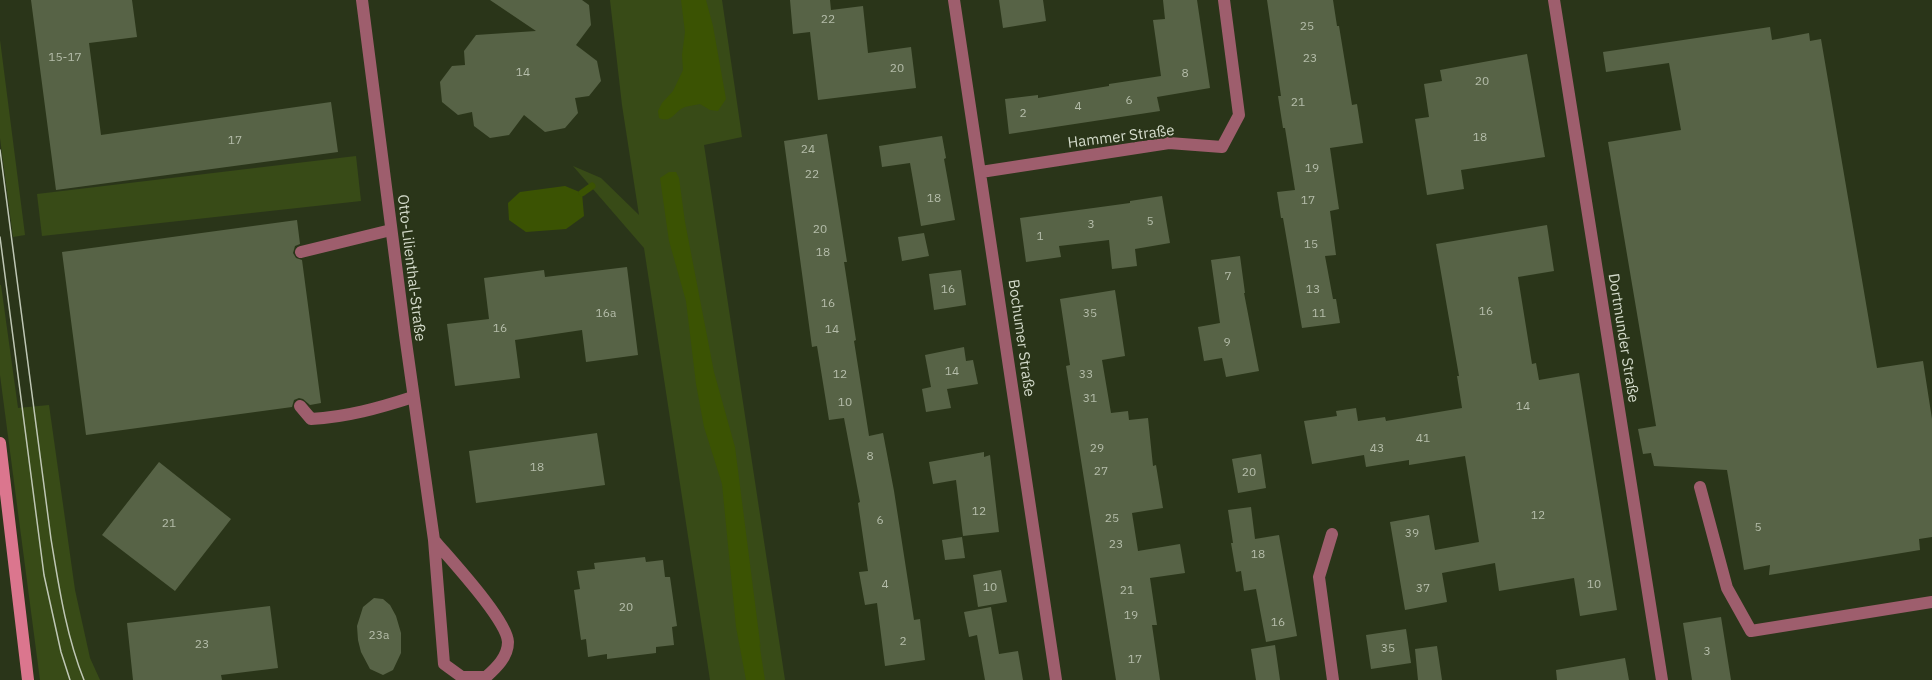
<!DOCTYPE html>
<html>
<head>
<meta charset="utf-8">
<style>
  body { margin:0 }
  canvas { display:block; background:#2a3519 }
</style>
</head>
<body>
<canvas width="1932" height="680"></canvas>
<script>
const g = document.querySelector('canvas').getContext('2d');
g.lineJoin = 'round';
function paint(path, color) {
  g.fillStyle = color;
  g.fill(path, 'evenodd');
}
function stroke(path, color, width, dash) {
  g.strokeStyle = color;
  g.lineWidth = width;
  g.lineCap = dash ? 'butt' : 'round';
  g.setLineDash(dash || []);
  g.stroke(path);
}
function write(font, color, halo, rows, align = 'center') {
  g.font = font + ' "IBM Plex Sans",sans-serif';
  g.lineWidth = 4.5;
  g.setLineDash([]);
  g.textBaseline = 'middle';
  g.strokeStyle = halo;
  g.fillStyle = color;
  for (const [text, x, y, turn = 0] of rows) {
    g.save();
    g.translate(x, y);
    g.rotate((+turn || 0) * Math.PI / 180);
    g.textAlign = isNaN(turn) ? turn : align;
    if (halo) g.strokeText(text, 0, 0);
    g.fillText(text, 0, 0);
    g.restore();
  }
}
const green = new Path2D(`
  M 610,0 L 722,0 L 742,137 L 704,145 L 785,680 L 710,680 L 644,248 L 573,166 L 601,178 L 639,215 L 622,105 Z
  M 0,40 L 25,235 L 13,237 L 0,138 Z
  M 356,156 L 361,201 L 42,236 L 37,194 Z
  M 0,285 L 1,285 L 18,408 L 49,405 L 75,590 L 90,658 L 100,680 L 40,680 L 0,375 Z`);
const water = new Path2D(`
  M 681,0 L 706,0 L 713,26 L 726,99 L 718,111 L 710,110 L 700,104 C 695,105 689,106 685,107 C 674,111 672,124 659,118 L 658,111 L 662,103 L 673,91 L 683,70 L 682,55 L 685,32 Z
  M 669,172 L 676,172 L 679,178 L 685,222 L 714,372 L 735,447 L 761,650 L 759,642 L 765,680 L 746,680 L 736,627 L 722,484 L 704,427 L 696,384 L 686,301 L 669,241 L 660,178 Z
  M 565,186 L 582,193 L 584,216 L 566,229 L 526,232 L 509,220 L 508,203 L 520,192 Z`);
const stream = new Path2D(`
  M 582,193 L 592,186`);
const building = new Path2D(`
  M 31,0 L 132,0 L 137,37 L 89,43 L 101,135 L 331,102 L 338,152 L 56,190 Z
  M 490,0 L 582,0 L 589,5 L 591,25 L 576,45 L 597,61 L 601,81 L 589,96 L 575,98 L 578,113 L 565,128 L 545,132 L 524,115 L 509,135 L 490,138 L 474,126 L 472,112 L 458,115 L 442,102 L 440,82 L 452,66 L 465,65 L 464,51 L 476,35 L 536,31 Z
  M 790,0 L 830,0 L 831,10 L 863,6 L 868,53 L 911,47 L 916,88 L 818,100 L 810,32 L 793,34 Z
  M 999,0 L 1043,0 L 1046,21 L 1003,28 Z
  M 1163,0 L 1197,0 L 1210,88 L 1157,97 L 1160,111 L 1009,134 L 1005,99 L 1038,95 L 1038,98 L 1109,86 L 1109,84 L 1161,76 L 1153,20 L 1165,19 Z
  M 1267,0 L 1333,0 L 1337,26 L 1339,26 L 1352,105 L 1357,104 L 1363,143 L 1330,148 L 1339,209 L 1330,211 L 1336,255 L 1325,256 L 1333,299 L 1336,299 L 1340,323 L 1302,328 L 1283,218 L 1281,218 L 1277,192 L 1295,190 L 1285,128 L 1283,128 L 1278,96 L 1281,96 Z
  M 1770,27 L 1772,40 L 1809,33 L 1810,41 L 1821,39 L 1877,368 L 1923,361 L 1932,419 L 1932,537 L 1919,539 L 1920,550 L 1769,575 L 1770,565 L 1744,570 L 1727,470 L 1654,466 L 1651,453 L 1643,454 L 1638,429 L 1656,426 L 1608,142 L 1681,130 L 1669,63 L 1606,72 L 1603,52 Z
  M 1527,54 L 1545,157 L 1461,170 L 1464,189 L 1427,195 L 1415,119 L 1429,117 L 1424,84 L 1442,81 L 1440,70 Z
  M 827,134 L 847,262 L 844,262 L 856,340 L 854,341 L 869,436 L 883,433 L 894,491 L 914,620 L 920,619 L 925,660 L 885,666 L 877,603 L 865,605 L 859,572 L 868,571 L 858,503 L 860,502 L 844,418 L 829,420 L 817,346 L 812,347 L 784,141 Z
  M 942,136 L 946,158 L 944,159 L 955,220 L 921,226 L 910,163 L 882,167 L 879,146 Z
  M 1162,196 L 1170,243 L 1135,249 L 1137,266 L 1112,269 L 1109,240 L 1059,246 L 1061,257 L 1026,262 L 1020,218 L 1130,203 L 1130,201 Z
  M 297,220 L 300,244 L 295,246 L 293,253 L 296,258 L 302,260 L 321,403 L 310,405 L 303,399 L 299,398 L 294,400 L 292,407 L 86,435 L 62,252 Z
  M 1547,225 L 1554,271 L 1518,277 L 1532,364 L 1536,363 L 1539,380 L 1579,373 L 1617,610 L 1580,616 L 1574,578 L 1499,591 L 1495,563 L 1442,573 L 1447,602 L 1405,610 L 1390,522 L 1429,515 L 1435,550 L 1479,542 L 1465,456 L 1409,465 L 1409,460 L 1366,467 L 1364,455 L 1312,464 L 1304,421 L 1337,416 L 1336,411 L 1356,408 L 1358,421 L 1385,417 L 1386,421 L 1462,408 L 1457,376 L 1459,376 L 1436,244 Z
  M 924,233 L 929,256 L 902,261 L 898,237 Z
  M 1240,256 L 1245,293 L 1244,293 L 1259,371 L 1226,377 L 1222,358 L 1204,361 L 1198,327 L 1220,323 L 1211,260 Z
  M 627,267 L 638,355 L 586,362 L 582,330 L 515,340 L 520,378 L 455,386 L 447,324 L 489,319 L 484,278 L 544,270 L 545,277 Z
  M 961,270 L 966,305 L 934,310 L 929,274 Z
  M 1115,290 L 1125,356 L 1102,360 L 1111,413 L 1128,411 L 1129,420 L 1148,418 L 1153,466 L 1156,465 L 1163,508 L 1132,513 L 1138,551 L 1180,544 L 1185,573 L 1150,578 L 1157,625 L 1152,625 L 1160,680 L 1116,680 L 1066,366 L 1070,365 L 1060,299 Z
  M 964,347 L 966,361 L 973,360 L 978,384 L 947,389 L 951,408 L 926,412 L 922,389 L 931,387 L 925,355 Z
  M 597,433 L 605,485 L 476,503 L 469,451 Z
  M 984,452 L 984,457 L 990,455 L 999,532 L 963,536 L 956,480 L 933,484 L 929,462 Z
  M 1261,454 L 1266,488 L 1238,493 L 1232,459 Z
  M 159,462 L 231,519 L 175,591 L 102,535 Z
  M 1251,507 L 1255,539 L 1279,535 L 1297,636 L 1266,642 L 1256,589 L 1244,591 L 1241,571 L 1236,572 L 1231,543 L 1233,543 L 1228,510 Z
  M 962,537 L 965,558 L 945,560 L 942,540 Z
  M 645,557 L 646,562 L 663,560 L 665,577 L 670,577 L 677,626 L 672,627 L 674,645 L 656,647 L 656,653 L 607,659 L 607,654 L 588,657 L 586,639 L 581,640 L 574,590 L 580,589 L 577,571 L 595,569 L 594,563 Z
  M 1001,570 L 1007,602 L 978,607 L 973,575 Z
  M 374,598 L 383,599 L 390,605 L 396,616 L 401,633 L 401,653 L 393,670 L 383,675 L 370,669 L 361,652 L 358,640 L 357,626 L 363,607 Z
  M 270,606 L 278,668 L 221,675 L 222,680 L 133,680 L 127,623 Z
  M 991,607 L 999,654 L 1018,651 L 1023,680 L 985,680 L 977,635 L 969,637 L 964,612 Z
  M 1721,617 L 1731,680 L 1692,680 L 1683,623 Z
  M 1406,629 L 1411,663 L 1371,669 L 1366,635 Z
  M 1275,645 L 1280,680 L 1256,680 L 1251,649 Z
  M 1437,646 L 1442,680 L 1418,680 L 1415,649 Z
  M 1625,658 L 1629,680 L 1557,680 L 1556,670 Z`);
const lane = new Path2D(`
  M 301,252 L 391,230
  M 300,406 L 311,419 C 347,417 379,408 413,397
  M 1700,487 L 1727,588 L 1751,631 L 1932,602`);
const street = new Path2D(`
  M 362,0 L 405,335 L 434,540 L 444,664 L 462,677 L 486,677 C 496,668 508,657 508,642 C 507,620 450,559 434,540
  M 954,0 L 1056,680
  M 1554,0 L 1662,680
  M 981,172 L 1169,143 L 1222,147 L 1239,115 L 1224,0
  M 1332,534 L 1319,577 L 1333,680`);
const secondary = new Path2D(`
  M 0,443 L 28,680`);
const tram = new Path2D(`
  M 0,150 L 51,539 C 59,587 66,635 84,680
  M 0,237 L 44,575 L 61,652 L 70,680`);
const numberNames = [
  ["22",828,20],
  ["25",1307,27],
  ["15-17",65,58],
  ["23",1310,59],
  ["20",897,69],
  ["14",523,73],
  ["8",1185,74],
  ["20",1482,82],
  ["6",1129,101],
  ["21",1298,103],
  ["4",1078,107],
  ["2",1023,114],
  ["18",1480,138],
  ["17",235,141],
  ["24",808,150],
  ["19",1312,169],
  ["22",812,175],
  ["18",934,199],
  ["17",1308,201],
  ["5",1150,222],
  ["3",1091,225],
  ["20",820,230],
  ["1",1040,237],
  ["15",1311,245],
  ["18",823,253],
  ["7",1228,277],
  ["16",948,290],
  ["13",1313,290],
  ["16",828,304],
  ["16",1486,312],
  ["16a",606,314],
  ["35",1090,314],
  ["11",1319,314],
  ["16",500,329],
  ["14",832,330],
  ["9",1227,343],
  ["14",952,372],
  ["12",840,375],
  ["33",1086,375],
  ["31",1090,399],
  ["10",845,403],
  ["14",1523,407],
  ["41",1423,439],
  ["29",1097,449],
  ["43",1377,449],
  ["8",870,457],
  ["18",537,468],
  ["27",1101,472],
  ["20",1249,473],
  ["12",979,512],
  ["12",1538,516],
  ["25",1112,519],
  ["6",880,521],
  ["21",169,524],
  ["5",1758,528],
  ["39",1412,534],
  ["23",1116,545],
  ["18",1258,555],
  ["4",885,585],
  ["10",1594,585],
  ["10",990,588],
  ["37",1423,589],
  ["21",1127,591],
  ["20",626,608],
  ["19",1131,616],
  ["16",1278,623],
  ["23a",379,636],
  ["2",903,642],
  ["23",202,645],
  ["35",1388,649],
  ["3",1707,652],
  ["17",1135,660]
];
const streetNames = [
  ["Hammer Straße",1121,137,-7],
  ["Otto-Lilienthal-Straße",411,268,83],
  ["Bochumer Straße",1021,338,82],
  ["Dortmunder Straße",1623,338,81]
];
paint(green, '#384b17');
paint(water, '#3b5303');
stroke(stream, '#3b5303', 7);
paint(building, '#576346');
stroke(lane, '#9e5e6d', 12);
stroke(street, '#9e5e6d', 12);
stroke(secondary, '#db768e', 12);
stroke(tram, '#bfc7b5', 1.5);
write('12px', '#b5bdaa', null, numberNames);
write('15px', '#d4dbcb', '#2a3519', streetNames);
</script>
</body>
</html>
